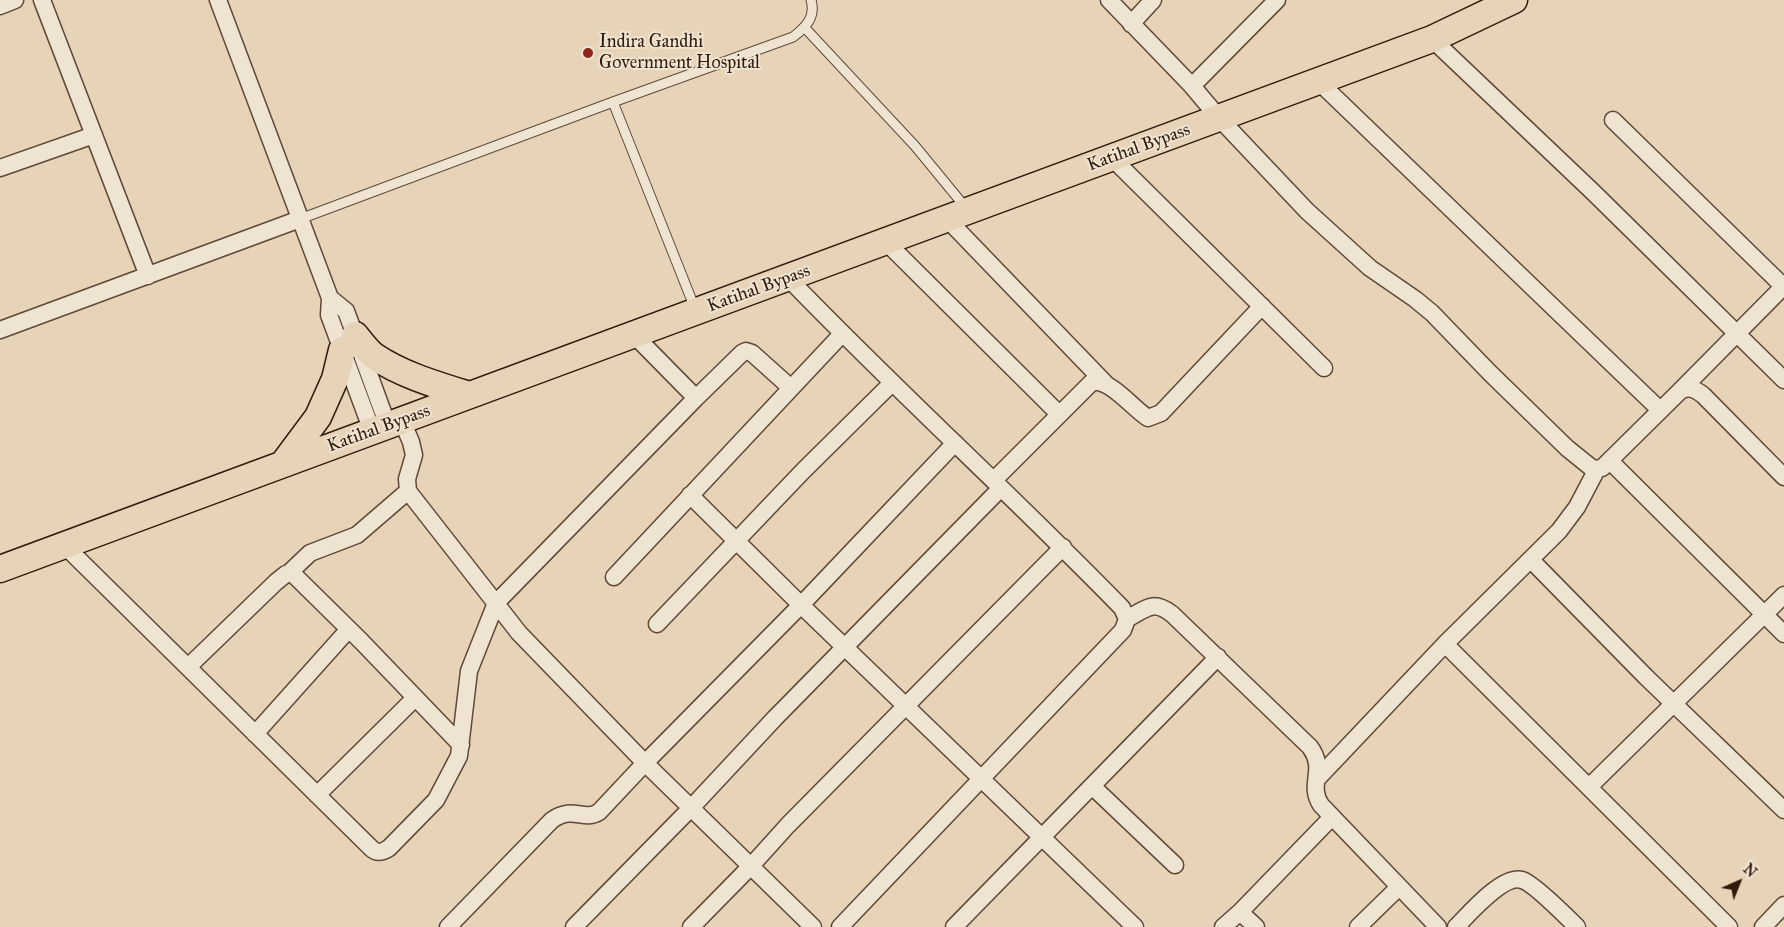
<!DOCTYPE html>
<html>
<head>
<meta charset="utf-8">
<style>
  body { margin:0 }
  #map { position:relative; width:1784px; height:927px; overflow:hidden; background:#e7d4b8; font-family:"IM FELL Great Primer",serif }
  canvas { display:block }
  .north { position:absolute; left:1714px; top:857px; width:50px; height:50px; -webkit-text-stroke:4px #efe3d1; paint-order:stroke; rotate:44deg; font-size:14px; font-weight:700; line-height:20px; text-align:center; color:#301b0b }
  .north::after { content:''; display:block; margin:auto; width:18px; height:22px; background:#301b0b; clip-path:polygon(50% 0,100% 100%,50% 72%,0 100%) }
</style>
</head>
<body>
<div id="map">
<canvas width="1784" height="927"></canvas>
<div class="north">N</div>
</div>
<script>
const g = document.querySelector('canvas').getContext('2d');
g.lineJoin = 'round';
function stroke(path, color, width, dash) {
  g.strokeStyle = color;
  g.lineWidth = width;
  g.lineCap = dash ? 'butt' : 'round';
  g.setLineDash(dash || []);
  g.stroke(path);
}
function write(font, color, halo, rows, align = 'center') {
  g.font = font + ' "IM FELL Great Primer",serif';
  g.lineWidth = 4;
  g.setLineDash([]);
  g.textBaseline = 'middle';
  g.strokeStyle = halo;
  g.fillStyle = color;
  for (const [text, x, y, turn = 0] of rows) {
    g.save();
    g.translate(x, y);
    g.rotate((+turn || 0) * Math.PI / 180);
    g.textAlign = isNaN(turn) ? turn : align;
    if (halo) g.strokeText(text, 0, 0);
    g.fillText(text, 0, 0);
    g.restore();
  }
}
const lane = new Path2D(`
  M 805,28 L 915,146 L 966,208
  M 613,102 L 696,311
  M 300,219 L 613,102 L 793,37 C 806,27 816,17 811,0`);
const street = new Path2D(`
  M 42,0 L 148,276
  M 218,0 L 330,298 L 329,315 L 372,431
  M 1109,0 L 1192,86 L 1219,118 L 1307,211 L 1370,268 L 1415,299 L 1432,313 L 1490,373 L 1567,448 L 1593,469 L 1602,468 L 1680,391 C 1689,386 1695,389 1703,395 L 1784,477
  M 0,6 L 15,0
  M 1131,24 L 1153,0
  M 1432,39 L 1593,192 L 1784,380
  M 1319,82 L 1660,410
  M 1192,86 L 1277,0
  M 1613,120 L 1784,287
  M 1112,158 L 1324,368
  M 0,168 L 94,135
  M 947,219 L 1107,385
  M 886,242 L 1059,414
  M 788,278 C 897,391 1013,496 1122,608 L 1127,619 L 1123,630 L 840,927
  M 330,298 L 346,311 L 388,426
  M 0,330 L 300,219
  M 634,335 L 696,398
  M 1680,391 L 1784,286
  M 402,421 L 411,442 L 414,455 L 407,479 L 408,491 L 519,633 L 645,763 L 813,927
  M 1610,461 L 1784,634
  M 994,480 L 1092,382 C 1111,379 1132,408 1148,418 L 1161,413 L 1262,306
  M 690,495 L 801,605 L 1135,927
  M 64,545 L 372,849 C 378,854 383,852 389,848 L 436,800 L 459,756 L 469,671 L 496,603 L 696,398 L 742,353 L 746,351 L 752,353 L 791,388
  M 1531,560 L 1646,677 L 1784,810
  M 289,573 L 310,553 L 357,535 L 408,491
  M 614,577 L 842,334
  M 1127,619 C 1146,609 1152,599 1172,614 L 1310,747 C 1327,770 1307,784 1321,805 L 1438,927
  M 657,624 L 803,471 L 892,383
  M 1445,644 L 1729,927
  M 188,667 L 276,582 L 286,574 L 292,573 L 361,641 L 461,745
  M 255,734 L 349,629
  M 1317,779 L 1445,644 L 1559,531 L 1577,507 L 1597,469
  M 1092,786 L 1175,865
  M 1589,787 L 1784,595
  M 317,795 L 415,698
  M 1240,912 L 1256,927
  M 448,927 L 552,820 C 574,805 583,822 599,812 L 645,763 L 801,605 L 955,443
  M 574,927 L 691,808 L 775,718 L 1001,488
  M 691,927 L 751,866 L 788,825 L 1063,547
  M 954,927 L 1218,657
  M 1223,927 L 1240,912 L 1332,817
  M 1358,927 L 1399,887
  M 1456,927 C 1469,914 1503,874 1522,880 C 1533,883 1567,917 1577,927
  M 1763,927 L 1784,905`);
const primary = new Path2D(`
  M 355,335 C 361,342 367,351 374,356 C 402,375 437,385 469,395
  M 283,464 L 318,417 L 335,379 L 342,350
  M 0,569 L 1432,39 L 1514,0`);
const markers = [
  [588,53,6,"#8f2418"]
];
const poiNames = [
  ["Indira Gandhi",599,43],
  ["Government Hospital",599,64]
];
const streetNames = [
  ["Katihal Bypass",1139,148,-20],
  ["Katihal Bypass",759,289,-20],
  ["Katihal Bypass",379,429,-20]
];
stroke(lane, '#5e4936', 11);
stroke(street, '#5e4936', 19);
stroke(primary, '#301b0b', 29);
stroke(lane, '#efe3d1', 9);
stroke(street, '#efe3d1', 16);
stroke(primary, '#e7d4b8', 26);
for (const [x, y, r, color] of markers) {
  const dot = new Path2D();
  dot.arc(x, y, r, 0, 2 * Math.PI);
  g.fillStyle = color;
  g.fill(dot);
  stroke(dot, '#efe3d1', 2);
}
write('18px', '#301b0b', '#efe3d1', poiNames, 'left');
write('18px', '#301b0b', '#efe3d1', streetNames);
</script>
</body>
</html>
